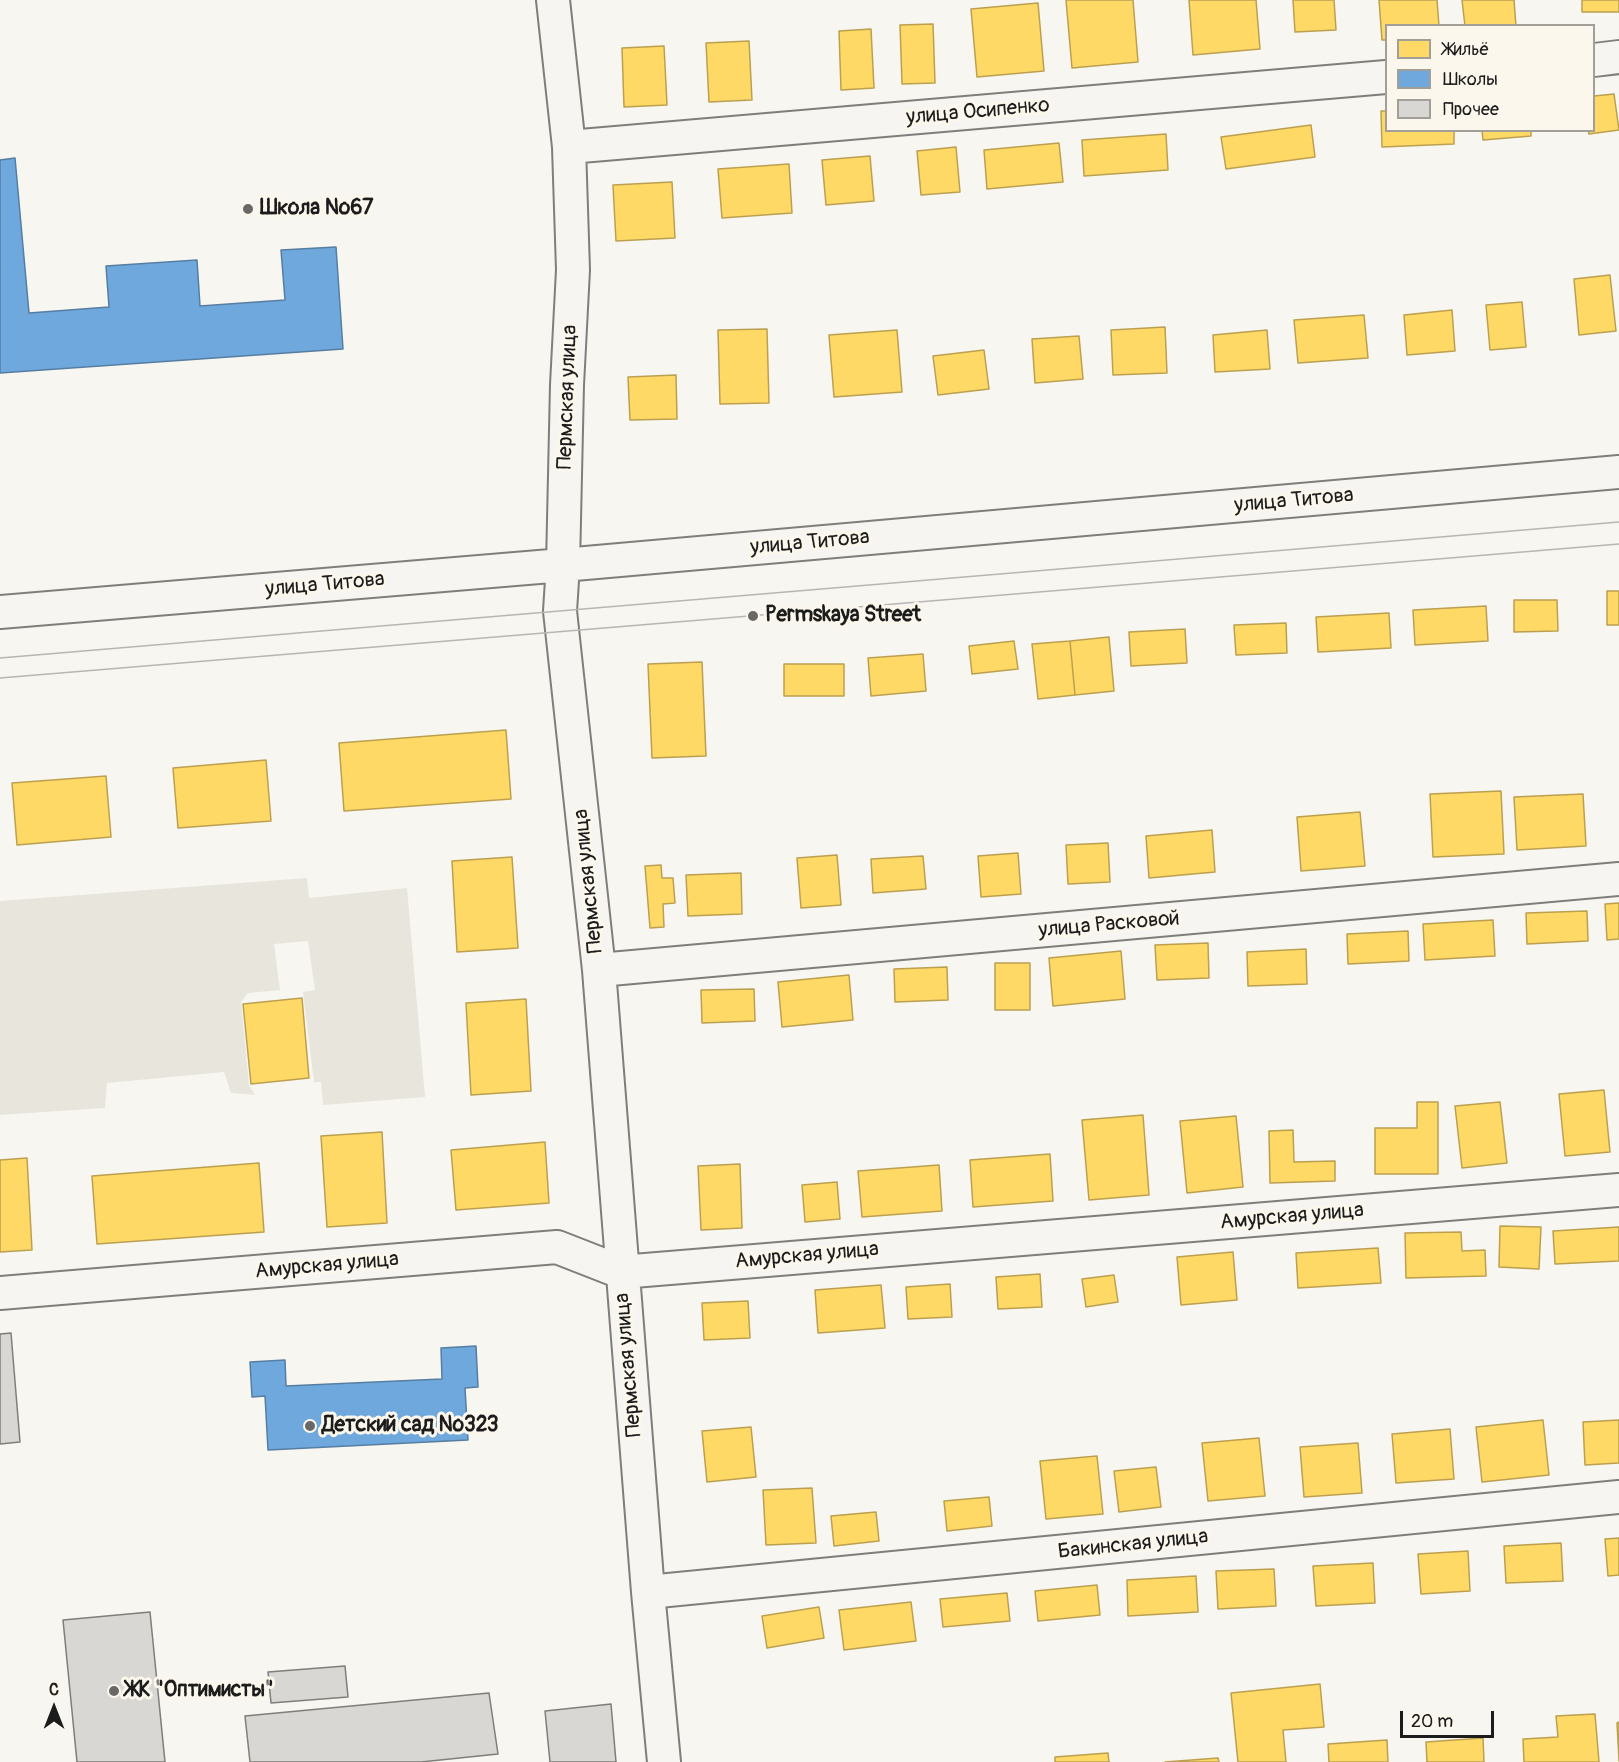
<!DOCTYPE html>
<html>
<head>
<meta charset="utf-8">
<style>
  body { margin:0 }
  #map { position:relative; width:1619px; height:1762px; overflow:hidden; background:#f8f6f0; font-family:Pangolin,sans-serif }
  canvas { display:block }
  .legend { position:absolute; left:1385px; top:24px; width:210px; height:108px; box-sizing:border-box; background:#fbf7ec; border:2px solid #a29f99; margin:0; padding:8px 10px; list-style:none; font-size:18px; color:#1c1c1c }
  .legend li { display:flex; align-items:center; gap:12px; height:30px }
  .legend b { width:30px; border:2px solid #a29f99 }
  .north { position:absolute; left:24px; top:1678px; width:60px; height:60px; -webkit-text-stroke:4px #fbf7ec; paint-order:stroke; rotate:0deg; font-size:16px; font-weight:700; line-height:24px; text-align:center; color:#1c1c1c }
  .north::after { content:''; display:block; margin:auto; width:21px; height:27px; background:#1c1c1c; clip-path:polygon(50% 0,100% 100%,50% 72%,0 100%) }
  .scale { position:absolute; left:1400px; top:1711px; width:94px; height:27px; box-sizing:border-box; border:3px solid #1c1c1c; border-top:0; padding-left:8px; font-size:18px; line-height:21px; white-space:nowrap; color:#1c1c1c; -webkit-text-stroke:4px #fbf7ec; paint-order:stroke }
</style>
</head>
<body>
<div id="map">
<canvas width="1619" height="1762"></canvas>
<ul class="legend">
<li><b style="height:16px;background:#ffd966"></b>Жильё</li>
<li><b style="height:16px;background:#6fa8dc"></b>Школы</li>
<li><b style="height:16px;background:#d9d7d3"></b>Прочее</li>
</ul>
<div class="north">С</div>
<div class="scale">20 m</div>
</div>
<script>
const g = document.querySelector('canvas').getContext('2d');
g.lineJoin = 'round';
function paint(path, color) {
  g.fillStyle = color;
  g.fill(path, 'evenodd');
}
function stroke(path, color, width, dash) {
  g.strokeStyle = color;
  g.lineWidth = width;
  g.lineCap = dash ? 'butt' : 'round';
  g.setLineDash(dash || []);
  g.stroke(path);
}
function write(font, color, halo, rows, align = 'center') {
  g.font = font + ' Pangolin,sans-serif';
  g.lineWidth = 6;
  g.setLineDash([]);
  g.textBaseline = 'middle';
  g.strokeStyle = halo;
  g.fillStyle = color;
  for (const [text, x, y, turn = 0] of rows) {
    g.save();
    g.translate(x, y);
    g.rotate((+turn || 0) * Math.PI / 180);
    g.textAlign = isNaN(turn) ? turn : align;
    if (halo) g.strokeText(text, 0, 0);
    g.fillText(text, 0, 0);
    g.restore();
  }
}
const green = new Path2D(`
  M 307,878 L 309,898 L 407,888 L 425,1097 L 323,1105 L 321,1082 L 314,1082 L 303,992 L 315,990 L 308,941 L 274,944 L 280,990 L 248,993 L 241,1002 L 249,1085 L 255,1095 L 231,1093 L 224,1072 L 107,1083 L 105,1108 L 0,1115 L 0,901 Z`);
const homes = new Path2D(`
  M 1066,0 L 1133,0 L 1138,62 L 1072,68 Z
  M 1189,0 L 1256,0 L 1260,49 L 1193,55 Z
  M 1293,0 L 1334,0 L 1336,30 L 1295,32 Z
  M 1379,0 L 1437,0 L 1439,26 L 1386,26 L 1386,40 L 1382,40 Z
  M 1462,0 L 1514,0 L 1516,26 L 1465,26 Z
  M 1582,0 L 1619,0 L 1619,12 L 1582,12 Z
  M 1038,3 L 1044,71 L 977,77 L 971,9 Z
  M 933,24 L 935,83 L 902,84 L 900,25 Z
  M 871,29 L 874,88 L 841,90 L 839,31 Z
  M 749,41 L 752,100 L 709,102 L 706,43 Z
  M 664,46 L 667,105 L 624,107 L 622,48 Z
  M 1614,94 L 1619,130 L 1589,134 L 1588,130 L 1594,130 L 1594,96 Z
  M 1381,111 L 1386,111 L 1386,130 L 1454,130 L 1454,144 L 1382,147 Z
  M 1311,125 L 1315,157 L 1226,169 L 1221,137 Z
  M 1482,130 L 1531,130 L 1531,136 L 1483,140 Z
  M 1166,134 L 1168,170 L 1084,176 L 1082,140 Z
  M 1059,143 L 1063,182 L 987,189 L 984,150 Z
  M 956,147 L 960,192 L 921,195 L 917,151 Z
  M 870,156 L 874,201 L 826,205 L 822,160 Z
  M 789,164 L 792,213 L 722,218 L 718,169 Z
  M 672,182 L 675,238 L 616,241 L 613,185 Z
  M 1610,275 L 1616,331 L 1579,335 L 1574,279 Z
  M 1522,302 L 1526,347 L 1490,350 L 1486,305 Z
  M 1452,310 L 1455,351 L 1407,355 L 1404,315 Z
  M 1364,315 L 1368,358 L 1298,363 L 1294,320 Z
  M 1165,327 L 1167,373 L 1113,375 L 1111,330 Z
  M 767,329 L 769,403 L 720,404 L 718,330 Z
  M 897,330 L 902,392 L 834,397 L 829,335 Z
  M 1267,330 L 1270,369 L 1215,372 L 1213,335 Z
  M 1079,336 L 1083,379 L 1035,383 L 1032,339 Z
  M 984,350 L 989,389 L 938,395 L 933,356 Z
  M 676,375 L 677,419 L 630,420 L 628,377 Z
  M 1607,591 L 1619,591 L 1619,625 L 1607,625 Z
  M 1514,600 L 1557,600 L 1558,631 L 1514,632 Z
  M 1486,606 L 1488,641 L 1415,645 L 1413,610 Z
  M 1389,613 L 1391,648 L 1318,652 L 1316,617 Z
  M 1286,623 L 1287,653 L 1236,655 L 1234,625 Z
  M 1185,629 L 1187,663 L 1131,666 L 1129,632 Z
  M 1109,637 L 1114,691 L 1075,695 L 1070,641 Z
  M 1014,641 L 1018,669 L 972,674 L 969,646 Z
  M 1070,641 L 1075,695 L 1038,699 L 1032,644 Z
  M 923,654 L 926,691 L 871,696 L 868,658 Z
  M 702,662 L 706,756 L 652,758 L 648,664 Z
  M 784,664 L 844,664 L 844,696 L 784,696 Z
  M 506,730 L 511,799 L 344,811 L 339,743 Z
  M 266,760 L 271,821 L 178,828 L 173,768 Z
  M 106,776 L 111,837 L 17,845 L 12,783 Z
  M 1501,791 L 1504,854 L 1433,857 L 1430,794 Z
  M 1583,794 L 1586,846 L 1517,850 L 1514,797 Z
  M 1360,812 L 1365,866 L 1301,871 L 1297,817 Z
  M 1212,830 L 1215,872 L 1149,878 L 1146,836 Z
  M 1108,843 L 1110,882 L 1068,884 L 1066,845 Z
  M 1018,853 L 1021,894 L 981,897 L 978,856 Z
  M 837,855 L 841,905 L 801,908 L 797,858 Z
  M 923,856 L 926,889 L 873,893 L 871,859 Z
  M 512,857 L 518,948 L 457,952 L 452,861 Z
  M 661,865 L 662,878 L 673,878 L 675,903 L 663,904 L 664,927 L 650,928 L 645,866 Z
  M 741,873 L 742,914 L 688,916 L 686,875 Z
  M 1619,903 L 1619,939 L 1607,940 L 1605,904 Z
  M 1587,911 L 1588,941 L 1527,944 L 1526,913 Z
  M 1493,920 L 1495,956 L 1425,960 L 1423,924 Z
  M 1408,931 L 1409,961 L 1348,964 L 1347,934 Z
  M 1208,943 L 1209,978 L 1157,980 L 1155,945 Z
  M 1306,949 L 1307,984 L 1248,986 L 1247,952 Z
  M 1121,951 L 1125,999 L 1053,1006 L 1049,958 Z
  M 995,963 L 1030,963 L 1030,1010 L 995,1010 Z
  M 947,967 L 948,1000 L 895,1002 L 894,969 Z
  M 849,975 L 853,1020 L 782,1027 L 778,982 Z
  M 754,989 L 755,1021 L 702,1023 L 701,990 Z
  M 302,998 L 309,1078 L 251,1084 L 243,1004 Z
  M 526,999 L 531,1091 L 471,1095 L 466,1003 Z
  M 1604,1090 L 1610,1152 L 1565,1156 L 1559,1094 Z
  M 1417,1102 L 1438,1102 L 1438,1174 L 1375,1174 L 1375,1128 L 1417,1128 Z
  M 1500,1102 L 1507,1163 L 1462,1168 L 1455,1106 Z
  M 1143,1115 L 1149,1195 L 1089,1200 L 1082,1120 Z
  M 1236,1116 L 1243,1187 L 1187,1193 L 1180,1121 Z
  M 1293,1130 L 1294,1162 L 1335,1161 L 1335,1181 L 1270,1183 L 1269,1131 Z
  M 382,1132 L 387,1223 L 327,1227 L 321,1136 Z
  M 545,1142 L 549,1203 L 456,1210 L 451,1150 Z
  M 1050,1154 L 1053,1201 L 973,1207 L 970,1160 Z
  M 27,1158 L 32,1250 L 0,1252 L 0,1160 Z
  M 259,1163 L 264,1232 L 97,1244 L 92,1176 Z
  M 740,1164 L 742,1228 L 701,1230 L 698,1166 Z
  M 939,1165 L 942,1211 L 862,1217 L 858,1171 Z
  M 837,1182 L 840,1219 L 805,1222 L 802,1185 Z
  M 1500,1226 L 1541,1227 L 1539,1269 L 1499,1267 Z
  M 1619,1227 L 1619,1261 L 1555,1264 L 1553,1231 Z
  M 1461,1232 L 1462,1251 L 1485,1250 L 1486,1276 L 1406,1278 L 1405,1233 Z
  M 1378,1248 L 1381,1283 L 1298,1288 L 1296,1253 Z
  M 1233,1252 L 1237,1300 L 1181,1305 L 1177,1257 Z
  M 1040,1274 L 1042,1307 L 998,1309 L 996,1277 Z
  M 1114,1275 L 1118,1302 L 1086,1307 L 1082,1279 Z
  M 950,1284 L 952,1317 L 908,1319 L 906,1287 Z
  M 881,1285 L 885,1328 L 818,1333 L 815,1290 Z
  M 748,1301 L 750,1338 L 704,1340 L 702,1303 Z
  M 1543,1420 L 1549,1475 L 1482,1482 L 1476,1427 Z
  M 1619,1420 L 1619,1463 L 1585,1465 L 1583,1422 Z
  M 751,1427 L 756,1477 L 707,1482 L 702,1431 Z
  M 1450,1429 L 1454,1479 L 1396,1483 L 1392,1434 Z
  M 1259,1438 L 1265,1496 L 1208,1501 L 1202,1443 Z
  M 1358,1443 L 1362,1493 L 1304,1497 L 1300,1447 Z
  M 1097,1456 L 1103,1514 L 1046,1519 L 1040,1461 Z
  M 1156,1467 L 1161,1507 L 1119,1512 L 1114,1471 Z
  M 812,1488 L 816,1543 L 766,1545 L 763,1490 Z
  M 989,1497 L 992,1526 L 947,1531 L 944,1501 Z
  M 876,1512 L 879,1541 L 834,1546 L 831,1516 Z
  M 1619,1538 L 1619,1575 L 1608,1576 L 1605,1539 Z
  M 1561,1543 L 1563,1581 L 1506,1583 L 1504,1546 Z
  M 1468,1551 L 1470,1591 L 1421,1594 L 1418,1554 Z
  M 1373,1563 L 1375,1603 L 1316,1606 L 1313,1566 Z
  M 1274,1569 L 1276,1606 L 1218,1609 L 1216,1571 Z
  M 1196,1576 L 1198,1612 L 1128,1616 L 1127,1580 Z
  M 1097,1585 L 1100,1615 L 1038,1621 L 1035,1591 Z
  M 1007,1593 L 1010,1621 L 943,1627 L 940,1599 Z
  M 911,1602 L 916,1641 L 844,1650 L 839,1610 Z
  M 819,1607 L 824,1638 L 767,1648 L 762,1616 Z
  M 1320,1684 L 1324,1727 L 1283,1730 L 1286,1762 L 1238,1762 L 1231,1693 Z
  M 1595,1714 L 1599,1762 L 1524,1762 L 1523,1739 L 1558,1737 L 1556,1716 Z
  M 1619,1722 L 1619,1761 L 1617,1723 Z
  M 1483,1738 L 1484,1762 L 1427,1762 L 1426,1742 Z
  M 1387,1740 L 1388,1762 L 1329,1762 L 1328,1744 Z
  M 1108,1753 L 1109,1762 L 1055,1762 L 1055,1757 Z
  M 1218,1758 L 1219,1762 L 1165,1762 Z`);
const schools = new Path2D(`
  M 15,158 L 29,313 L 109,307 L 106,266 L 197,260 L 200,306 L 285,300 L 281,250 L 336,247 L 343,349 L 0,373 L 0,160 Z
  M 476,1346 L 478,1387 L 465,1388 L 468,1440 L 268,1450 L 265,1396 L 252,1397 L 250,1362 L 285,1360 L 286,1386 L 442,1379 L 441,1348 Z`);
const building = new Path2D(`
  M 11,1333 L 20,1442 L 0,1444 L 0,1334 Z
  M 150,1612 L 165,1762 L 77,1762 L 63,1620 Z
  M 345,1666 L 348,1697 L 271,1703 L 268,1672 Z
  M 489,1693 L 498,1754 L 421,1762 L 250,1762 L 245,1716 Z
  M 611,1704 L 616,1762 L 550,1762 L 545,1711 Z`);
const minor = new Path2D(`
  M 553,0 L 569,147 L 573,270 L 567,385 L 563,565 L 560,611 L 599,970 L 648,1592 L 664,1762
  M 1594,60 L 1619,57
  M 569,147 L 1386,77
  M 0,612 L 563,565 L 1619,472
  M 599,970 L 1619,879
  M 0,1293 L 557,1247 L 621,1272 L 1619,1190
  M 648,1592 L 1619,1497`);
const tram = new Path2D(`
  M 0,658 L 1619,522
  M 0,678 L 1619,544`);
const markers = [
  [248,209,6,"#696866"],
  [753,616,6,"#696866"],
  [310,1426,6,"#696866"],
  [114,1691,6,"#696866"]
];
const streetNames = [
  ["улица Осипенко",978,112,-5],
  ["Пермская улица",568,397,-88],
  ["улица Титова",1294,501,-5],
  ["улица Титова",810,543,-5],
  ["улица Титова",325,585,-5],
  ["Пермская улица",589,881,-96],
  ["улица Расковой",1109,925,-5],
  ["Амурская улица",1292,1217,-5],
  ["Амурская улица",807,1256,-5],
  ["Амурская улица",327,1266,-5],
  ["Пермская улица",629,1365,-95],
  ["Бакинская улица",1133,1545,-6]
];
const poiNames = [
  ["Школа №67",260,209],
  ["Permskaya Street",765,616],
  ["Детский сад №323",322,1426],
  ["ЖК \"Оптимисты\"",126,1691]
];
paint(green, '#e8e5dd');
paint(homes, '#ffd966');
stroke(homes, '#bba050', 1.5);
paint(schools, '#6fa8dc');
stroke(schools, '#567ea2', 1.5);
paint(building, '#d9d7d3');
stroke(building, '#7f7e7b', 1.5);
stroke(minor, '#7f7e7b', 36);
stroke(minor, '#f6f5f1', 32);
stroke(tram, '#b7b6b4', 1.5);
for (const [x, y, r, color] of markers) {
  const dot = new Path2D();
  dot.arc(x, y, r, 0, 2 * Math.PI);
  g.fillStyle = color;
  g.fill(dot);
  stroke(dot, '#fbf7ec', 2);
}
write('21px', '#1c1c1c', '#fbf7ec', streetNames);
write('bold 21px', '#1c1c1c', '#fbf7ec', poiNames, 'left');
</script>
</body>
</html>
